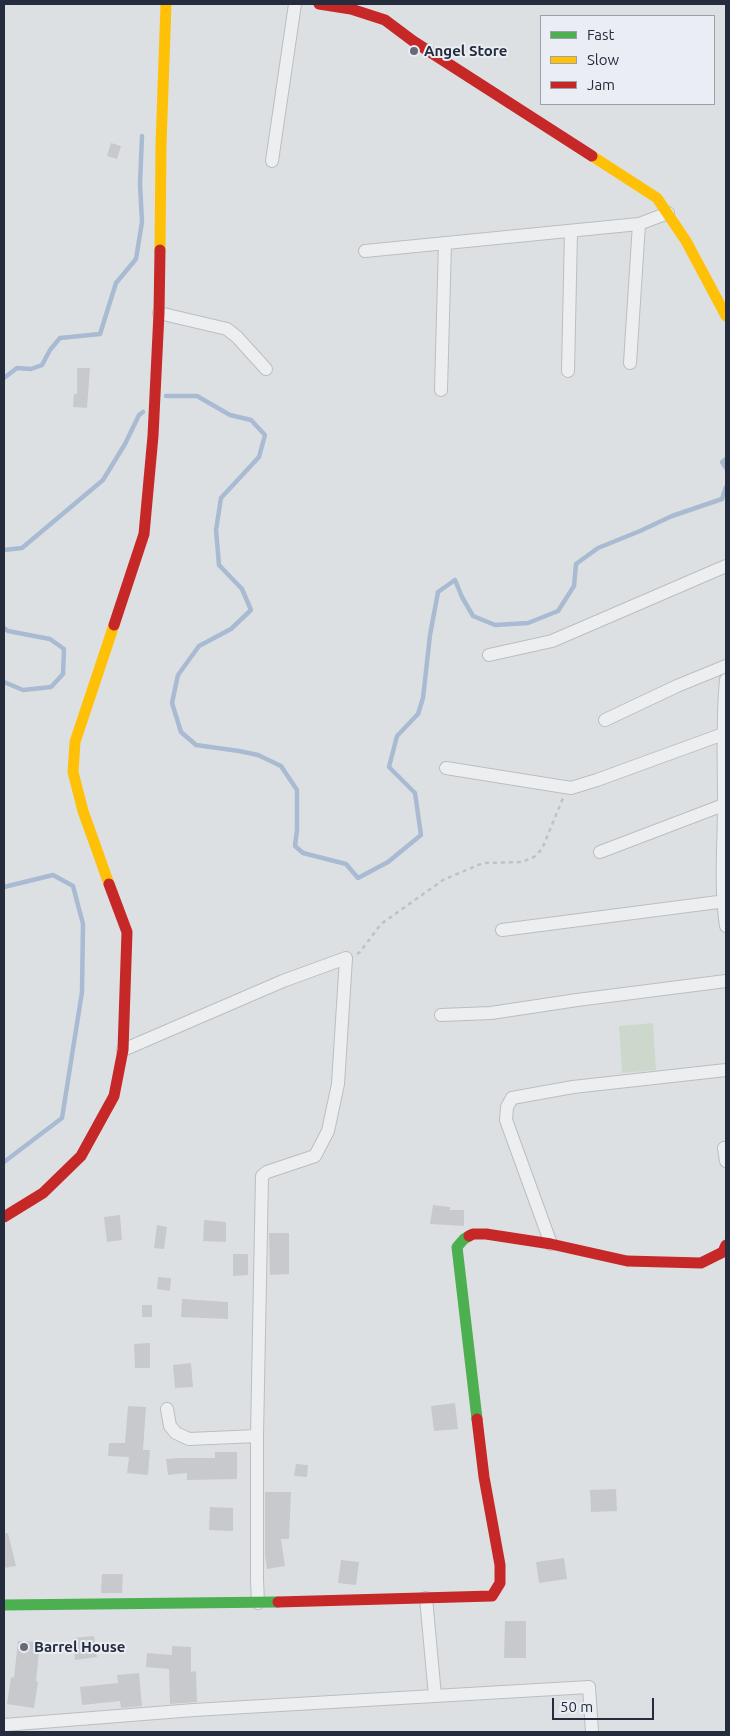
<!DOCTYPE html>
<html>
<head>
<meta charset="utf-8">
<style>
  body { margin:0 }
  #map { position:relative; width:730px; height:1736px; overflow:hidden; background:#dde0e3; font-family:Ubuntu,sans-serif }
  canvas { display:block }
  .frame { position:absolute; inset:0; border:5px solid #242c3d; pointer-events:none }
  .legend { position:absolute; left:540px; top:15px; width:175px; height:90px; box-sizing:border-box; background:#eaeef4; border:1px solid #9ba0ab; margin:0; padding:6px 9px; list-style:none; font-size:15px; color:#242c3d }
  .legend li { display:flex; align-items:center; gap:10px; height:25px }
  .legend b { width:25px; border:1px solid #9ba0ab }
  .scale { position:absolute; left:552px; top:1698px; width:102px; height:22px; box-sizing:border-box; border:2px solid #242c3d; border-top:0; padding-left:6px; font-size:15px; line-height:18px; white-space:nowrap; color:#242c3d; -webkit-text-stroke:4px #eaeef4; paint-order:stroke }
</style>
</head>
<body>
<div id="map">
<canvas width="730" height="1736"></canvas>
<div class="frame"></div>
<ul class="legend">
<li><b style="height:6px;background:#4caf50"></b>Fast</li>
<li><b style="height:6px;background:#ffc107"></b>Slow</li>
<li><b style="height:6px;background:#c62828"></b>Jam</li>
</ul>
<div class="scale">50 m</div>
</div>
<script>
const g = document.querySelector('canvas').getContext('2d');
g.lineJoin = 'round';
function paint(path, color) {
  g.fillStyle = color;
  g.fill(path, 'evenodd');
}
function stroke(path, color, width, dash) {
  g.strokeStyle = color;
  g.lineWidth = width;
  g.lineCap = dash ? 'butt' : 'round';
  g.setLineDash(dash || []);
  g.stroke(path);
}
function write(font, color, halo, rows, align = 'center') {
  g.font = font + ' Ubuntu,sans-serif';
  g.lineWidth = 4;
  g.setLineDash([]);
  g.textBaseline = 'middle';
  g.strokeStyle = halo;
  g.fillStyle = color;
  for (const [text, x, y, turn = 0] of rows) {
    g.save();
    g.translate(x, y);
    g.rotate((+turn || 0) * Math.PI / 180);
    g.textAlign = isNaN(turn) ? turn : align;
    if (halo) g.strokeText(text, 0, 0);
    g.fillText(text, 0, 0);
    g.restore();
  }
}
const green = new Path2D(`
  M 653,1023 L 656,1070 L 622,1073 L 619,1026 Z`);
const stream = new Path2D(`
  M 4,378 L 17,368 L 31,369 L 42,365 L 50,350 L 60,338 L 100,334 L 116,283 L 136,259 L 142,222 L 140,184 L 142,136
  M 166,396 L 197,396 L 230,415 L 251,420 L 265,435 L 259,457 L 221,498 L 216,530 L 219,565 L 242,589 L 251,610 L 231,629 L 199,646 L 178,675 L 172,703 L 181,732 L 196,745 L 239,751 L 258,755 L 281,766 L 297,790 L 297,830 L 295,846 L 303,853 L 346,864 L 358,878 L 388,862 L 421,835 L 415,793 L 389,767 L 397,736 L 418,714 L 423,698 L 430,635 L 438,592 L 455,580 L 462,597 L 473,616 L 495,625 L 528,623 L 558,611 L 574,586 L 576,564 L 598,548 L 640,531 L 672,516 L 722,499 L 726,487
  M 726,459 L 722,462 L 726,468
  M 4,550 L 22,548 L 103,480 L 125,444 L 139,415 L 143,412
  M 4,628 L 8,631 L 50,639 L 64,649 L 63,674 L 51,687 L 23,690 L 4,682
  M 4,887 L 53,875 L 73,886 L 83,924 L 82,992 L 62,1118 L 4,1162`);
const building = new Path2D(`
  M 111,143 L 121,146 L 117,159 L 107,156 Z
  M 77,368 L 90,368 L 87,408 L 73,407 L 74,394 L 77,394 Z
  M 433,1205 L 450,1207 L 450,1210 L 464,1210 L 464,1226 L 430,1224 Z
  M 120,1215 L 122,1240 L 107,1242 L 104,1217 Z
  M 204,1220 L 226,1222 L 226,1242 L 203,1241 Z
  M 157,1225 L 167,1227 L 164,1249 L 154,1248 Z
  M 269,1233 L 289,1233 L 289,1274 L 270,1275 Z
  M 233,1254 L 248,1254 L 248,1275 L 233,1276 Z
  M 158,1277 L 171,1278 L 170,1291 L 157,1289 Z
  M 182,1299 L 228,1302 L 228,1319 L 181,1317 Z
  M 142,1305 L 152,1305 L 152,1317 L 142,1317 Z
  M 150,1343 L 150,1368 L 135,1368 L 134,1344 Z
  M 191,1363 L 193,1387 L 175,1388 L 173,1365 Z
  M 455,1403 L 458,1429 L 434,1431 L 431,1406 Z
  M 128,1406 L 146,1407 L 143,1450 L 150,1450 L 148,1475 L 127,1473 L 129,1457 L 108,1456 L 109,1443 L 125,1443 Z
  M 215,1452 L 237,1452 L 237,1479 L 187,1480 L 187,1473 L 168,1475 L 166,1459 L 179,1458 L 215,1458 Z
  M 296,1464 L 308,1465 L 307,1477 L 294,1476 Z
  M 616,1489 L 617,1511 L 591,1512 L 590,1490 Z
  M 265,1492 L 291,1492 L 289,1539 L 281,1539 L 285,1566 L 267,1569 L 265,1555 Z
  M 210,1507 L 233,1508 L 233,1531 L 209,1530 Z
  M 8,1533 L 16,1566 L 4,1568 L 4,1534 Z
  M 564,1558 L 567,1579 L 539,1583 L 536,1562 Z
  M 341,1560 L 359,1562 L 356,1585 L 338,1583 Z
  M 102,1574 L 123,1574 L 122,1593 L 101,1593 Z
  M 505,1621 L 526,1621 L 526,1658 L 504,1658 Z
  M 94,1636 L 97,1657 L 75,1660 L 73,1638 Z
  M 18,1641 L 40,1642 L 36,1681 L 38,1682 L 34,1708 L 7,1704 L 11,1677 L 14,1678 Z
  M 172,1646 L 191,1647 L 191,1672 L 196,1671 L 197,1702 L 170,1704 L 169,1669 L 146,1667 L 147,1653 L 172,1655 Z
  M 139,1673 L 142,1706 L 121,1708 L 120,1701 L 82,1705 L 80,1687 L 118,1683 L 117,1675 Z`);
const path = new Path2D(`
  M 357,954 L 360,952 L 381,924 L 443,880 L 483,863 L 522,862 L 534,857 L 542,849 L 563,798`);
const street = new Path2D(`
  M 272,161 L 295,4
  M 365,251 L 639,224 L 668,213
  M 159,313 L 227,329 L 237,337 L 266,369
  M 630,363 L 639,224
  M 568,371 L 571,232
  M 441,390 L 445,243
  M 489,655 L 552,641 L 726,566
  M 726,680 C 722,721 724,762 724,803 C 724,845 720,885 726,926
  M 605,720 L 677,686 L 726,666
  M 446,768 L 571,788 L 597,780 L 726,733
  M 600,852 L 726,804
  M 502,930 L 726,901
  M 441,1015 L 491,1013 L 577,1000 L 726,981
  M 123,1050 L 283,981 L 346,958 L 338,1084 L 328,1131 L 315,1156 L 267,1172 L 262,1176 L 257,1436 L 257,1579 L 258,1603
  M 724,1148 L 726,1161
  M 551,1244 L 506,1120 L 507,1107 L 512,1098 L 573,1087 L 726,1070
  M 167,1409 L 170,1426 L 176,1433 L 189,1439 L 257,1436
  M 426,1598 L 435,1696
  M 4,1725 L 194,1710 L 589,1687 L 592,1732`);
const fast = new Path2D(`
  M 469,1236 L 464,1239 L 457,1247 L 477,1419
  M 4,1605 L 278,1602`);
const slow = new Path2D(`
  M 592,156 L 657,198 L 686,241 L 726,316
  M 160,250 L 161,145 L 166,4
  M 109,884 L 83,811 L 73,772 L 75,742 L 114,625`);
const jam = new Path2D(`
  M 319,4 L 351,9 L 385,20 L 413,41 L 592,156
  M 114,625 L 144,534 L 153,436 L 159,313 L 160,250
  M 4,1217 L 43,1193 L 81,1156 L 114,1096 L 123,1050 L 127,932 L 109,884
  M 469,1236 L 473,1234 L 486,1234 L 551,1244 L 627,1261 L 701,1263 L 723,1252 L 726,1245
  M 278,1602 L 492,1596 L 500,1583 L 500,1565 L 484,1477 L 477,1419`);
const markers = [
  [414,51,5,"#656b77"],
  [24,1647,5,"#656b77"]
];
const poiNames = [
  ["Angel Store",424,51],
  ["Barrel House",34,1647]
];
paint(green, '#cdd8cd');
stroke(stream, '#a8bbd2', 4.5);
paint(building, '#c7c9cd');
stroke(street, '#bbbec1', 14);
stroke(path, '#bfc1c7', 2.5, [4, 4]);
stroke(street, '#edeef0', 12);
stroke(fast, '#4caf50', 11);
stroke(slow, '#ffc107', 11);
stroke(jam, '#c62828', 11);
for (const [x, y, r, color] of markers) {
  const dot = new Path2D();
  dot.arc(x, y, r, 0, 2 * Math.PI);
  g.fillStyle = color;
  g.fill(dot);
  stroke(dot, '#eaeef4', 2);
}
write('bold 15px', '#242c3d', '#eaeef4', poiNames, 'left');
</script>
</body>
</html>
